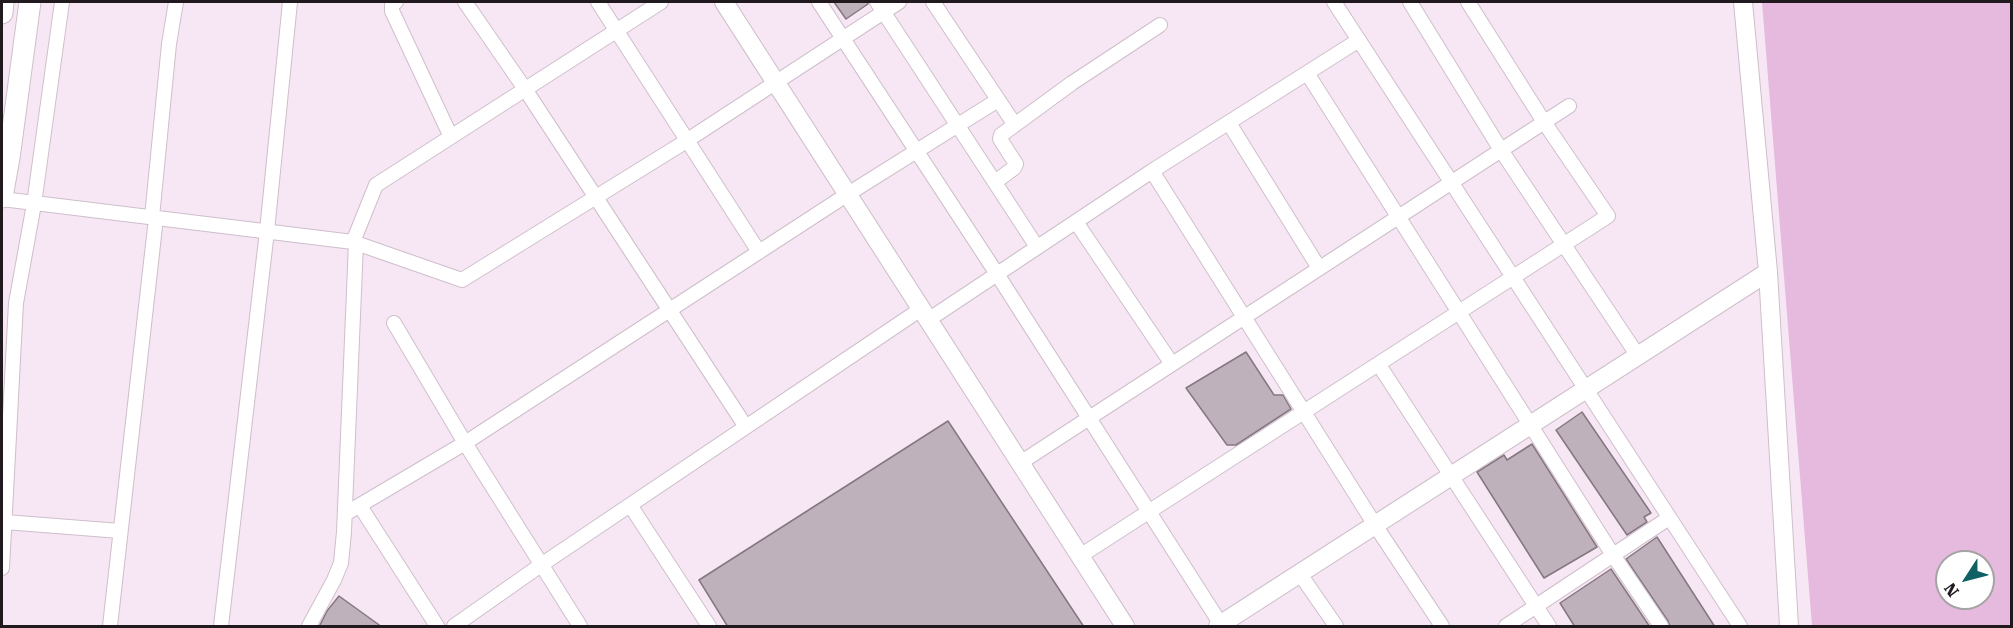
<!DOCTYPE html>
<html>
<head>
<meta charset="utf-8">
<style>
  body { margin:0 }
  #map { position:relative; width:2013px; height:628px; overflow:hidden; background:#f7e7f4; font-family:"Roboto Serif",serif }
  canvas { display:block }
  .frame { position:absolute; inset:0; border:3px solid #201a1f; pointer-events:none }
  .north { position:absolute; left:1935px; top:550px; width:60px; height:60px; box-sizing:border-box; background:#fff; border:2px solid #a6a3a5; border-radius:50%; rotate:234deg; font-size:16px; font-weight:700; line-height:24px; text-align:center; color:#201a1f }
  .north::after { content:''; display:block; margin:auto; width:21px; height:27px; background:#106166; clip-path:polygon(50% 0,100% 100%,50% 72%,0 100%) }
</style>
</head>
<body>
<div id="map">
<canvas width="2013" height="628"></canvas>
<div class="frame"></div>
<div class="north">N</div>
</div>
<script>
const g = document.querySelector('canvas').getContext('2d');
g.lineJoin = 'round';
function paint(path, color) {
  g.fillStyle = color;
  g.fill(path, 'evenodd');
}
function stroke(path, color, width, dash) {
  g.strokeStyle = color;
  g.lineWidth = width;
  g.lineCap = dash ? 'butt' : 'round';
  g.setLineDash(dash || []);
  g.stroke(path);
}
const green = new Path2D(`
  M 1762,2 L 2011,2 L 2011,626 L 1812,626 ZM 1947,562 L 1983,562 L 1983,598 L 1947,598 Z`);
const building = new Path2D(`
  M 834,2 L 868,2 L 868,4 L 846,19 Z
  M 1246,352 L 1274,395 L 1283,395 L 1291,409 L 1236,445 L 1227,445 L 1186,388 Z
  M 1582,412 L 1651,513 L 1644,517 L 1647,522 L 1627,535 L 1556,430 Z
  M 948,421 L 1084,627 L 728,627 L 699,580 Z
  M 1532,444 L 1597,547 L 1544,578 L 1477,472 L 1504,455 L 1507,460 Z
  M 1657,537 L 1715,627 L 1670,627 L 1668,621 L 1626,559 Z
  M 1611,569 L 1650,627 L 1575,627 L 1560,603 Z
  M 339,596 L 382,627 L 319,627 L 327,611 Z`);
const street = new Path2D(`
  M 396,2 L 392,5 L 392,11 L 451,137
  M 465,2 L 525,89 L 746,427
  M 598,2 L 759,252
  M 819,2 L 997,274 L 1222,626
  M 877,2 L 1037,247
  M 933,2 L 1015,125
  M 1334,2 L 1740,626
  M 1410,2 L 1501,150 L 1638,356
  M 1307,73 L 1613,555 L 1661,626
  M 1229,123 L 1319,268
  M 1152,171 L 1375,525 L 1442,626
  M 995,182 L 1014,168 L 1016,164 L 1000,139 L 1001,135 L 1072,83 L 1160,25
  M 2,199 L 353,242 L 462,280 L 680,145 L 899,2
  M 152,217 L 169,44 L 176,2
  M 1076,222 L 1172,364
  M 353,242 L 376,185 L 661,2
  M 928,320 L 1152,171 L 1359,40
  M 394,323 L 465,443 L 580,626
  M 1379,365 L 1549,626
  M 1020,463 L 1569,106
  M 630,505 L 709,626
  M 360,506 L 437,626
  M 345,514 L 465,443 L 848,194 L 998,100
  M 5,522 L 120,531
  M 1080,556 L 1608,216 L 1544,122 L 1468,2
  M 2,568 L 16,303 L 34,204 L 62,2
  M 1300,574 L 1336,626
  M 110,626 L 156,218
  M 221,626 L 267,231 L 290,2
  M 309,626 L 334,580 L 341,563 L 344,532 L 356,243
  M 454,626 L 541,565 L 921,309
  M 1506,626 L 1669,518`);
const secondary = new Path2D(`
  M 724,2 L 1125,626
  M 1743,2 L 1768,272 L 1789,626
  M 1218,626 L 1768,272`);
const primary = new Path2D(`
  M 2,13 L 3,2
  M 2,197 L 9,158 L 30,2`);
paint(green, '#e6b9de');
paint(building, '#bfb1bc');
stroke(building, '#857782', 1.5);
stroke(street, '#cebfcb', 16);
stroke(secondary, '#cebfcb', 20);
stroke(primary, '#cebfcb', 23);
stroke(street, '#fff', 14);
stroke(secondary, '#fff', 18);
stroke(primary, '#fff', 21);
</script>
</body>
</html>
